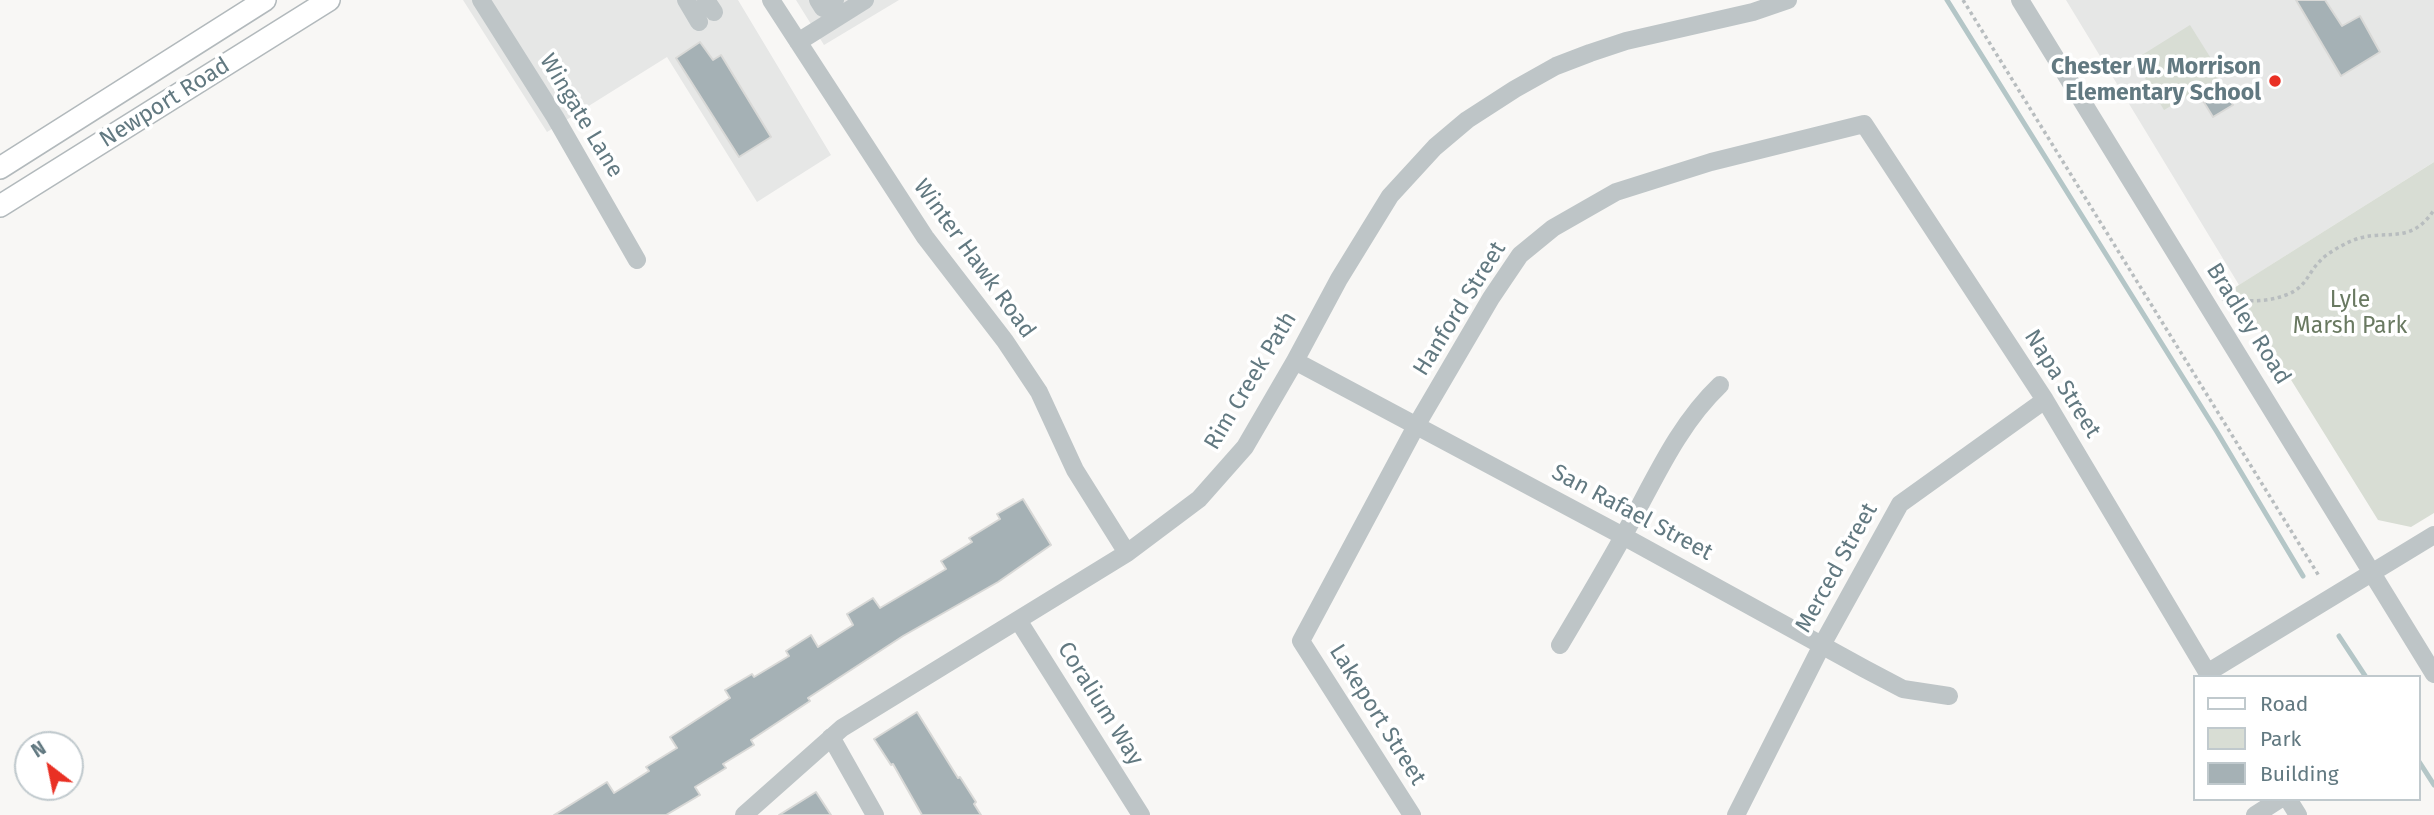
<!DOCTYPE html>
<html>
<head>
<meta charset="utf-8">
<style>
  body { margin:0 }
  #map { position:relative; width:2434px; height:815px; overflow:hidden; background:#f8f7f5; font-family:"Fira Sans",sans-serif }
  canvas { display:block }
  .legend { position:absolute; left:2193px; top:675px; width:228px; height:126px; box-sizing:border-box; background:#fff; border:2px solid #c0c9cd; margin:0; padding:9px 12px; list-style:none; font-size:21px; color:#627981 }
  .legend li { display:flex; align-items:center; gap:14px; height:35px }
  .legend b { width:35px; border:2px solid #c0c9cd }
  .north { position:absolute; left:14px; top:731px; width:70px; height:70px; box-sizing:border-box; background:#fff; border:2px solid #c0c9cd; border-radius:50%; rotate:328deg; font-size:19px; font-weight:700; line-height:28px; text-align:center; color:#627981 }
  .north::after { content:''; display:block; margin:auto; width:24px; height:32px; background:#e93024; clip-path:polygon(50% 0,100% 100%,50% 72%,0 100%) }
</style>
</head>
<body>
<div id="map">
<canvas width="2434" height="815"></canvas>
<ul class="legend">
<li><b style="height:9px;background:#fff"></b>Road</li>
<li><b style="height:19px;background:#d8ddd4"></b>Park</li>
<li><b style="height:19px;background:#a5b1b5"></b>Building</li>
</ul>
<div class="north">N</div>
</div>
<script>
const g = document.querySelector('canvas').getContext('2d');
g.lineJoin = 'round';
function paint(path, color) {
  g.fillStyle = color;
  g.fill(path, 'evenodd');
}
function stroke(path, color, width, dash) {
  g.strokeStyle = color;
  g.lineWidth = width;
  g.lineCap = dash ? 'butt' : 'round';
  g.setLineDash(dash || []);
  g.stroke(path);
}
function write(font, color, halo, rows, align = 'center') {
  g.font = font + ' "Fira Sans",sans-serif';
  g.lineWidth = 7;
  g.setLineDash([]);
  g.textBaseline = 'middle';
  g.strokeStyle = halo;
  g.fillStyle = color;
  for (const [text, x, y, turn = 0] of rows) {
    g.save();
    g.translate(x, y);
    g.rotate((+turn || 0) * Math.PI / 180);
    g.textAlign = isNaN(turn) ? turn : align;
    if (halo) g.strokeText(text, 0, 0);
    g.fillText(text, 0, 0);
    g.restore();
  }
}
const built = new Path2D(`
  M 463,0 L 738,0 L 831,155 L 757,202 L 667,57 L 547,132 Z
  M 796,0 L 899,0 L 824,45 Z
  M 2066,0 L 2434,0 L 2434,162 L 2239,285 Z`);
const green = new Path2D(`
  M 2190,25 L 2222,76 L 2164,110 L 2134,60 Z
  M 2434,162 L 2434,513 L 2411,527 L 2378,520 L 2234,288 Z`);
const stream = new Path2D(`
  M 1947,0 L 2217,432 L 2303,576
  M 2339,636 L 2366,677
  M 2418,760 L 2434,785`);
const building = new Path2D(`
  M 2296,0 L 2325,0 L 2342,26 L 2360,16 L 2380,52 L 2341,76 Z
  M 700,42 L 713,60 L 721,55 L 771,137 L 739,157 L 676,58 Z
  M 2218,79 L 2233,105 L 2213,117 L 2197,91 Z
  M 1023,499 L 1051,545 L 998,582 L 903,636 L 808,698 L 810,701 L 751,740 L 754,745 L 723,764 L 726,768 L 695,787 L 700,795 L 666,815 L 554,815 L 607,782 L 614,793 L 649,771 L 646,767 L 677,748 L 670,737 L 730,698 L 725,690 L 752,674 L 754,677 L 789,656 L 786,651 L 811,635 L 818,647 L 853,625 L 847,614 L 873,598 L 880,608 L 946,569 L 941,561 L 972,542 L 969,538 L 1000,519 L 997,514 Z
  M 917,712 L 958,778 L 960,777 L 976,802 L 974,804 L 981,815 L 922,815 L 893,764 L 891,765 L 874,739 Z
  M 816,792 L 831,815 L 779,815 Z`);
const path = new Path2D(`
  M 1963,0 L 2319,576
  M 2222,299 C 2244,301 2265,303 2286,295 C 2307,287 2307,274 2320,261 C 2326,254 2339,247 2347,243 C 2382,225 2408,249 2434,210`);
const minor = new Path2D(`
  M 481,0 L 555,117 L 637,260
  M 686,0 L 699,22
  M 706,0 L 714,12
  M 771,0 L 925,237 L 1005,341 L 1039,392 L 1075,470 L 1127,553
  M 818,0 L 823,8 L 835,0
  M 2020,0 L 2434,674
  M 798,42 L 865,0
  M 1295,361 L 1623,536 L 1865,669 L 1903,689 L 1949,696
  M 1018,620 L 1141,815
  M 1560,645 C 1582,608 1604,571 1625,533 C 1654,481 1677,426 1720,385
  M 2207,673 L 2434,535
  M 831,737 L 875,815
  M 2288,799 L 2298,815
  M 744,815 L 842,728 L 1127,553 L 1199,499 L 1245,447 L 1295,361 L 1339,279 L 1390,196 L 1435,147 L 1467,120 L 1515,89 L 1556,66 L 1590,53 L 1626,41 L 1753,12 L 1788,0
  M 1412,815 L 1301,641 L 1416,426 L 1491,298 L 1520,255 L 1553,228 L 1616,192 L 1711,162 L 1864,124 L 2045,400 L 2210,677
  M 1736,815 L 1822,645 L 1900,504 L 2045,400
  M 2255,815 L 2280,799`);
const major = new Path2D(`
  M 0,168 L 265,0
  M 0,206 L 329,0`);
const markers = [
  [2275,81,7,"#e93024"]
];
const poiNames = [
  ["Chester W. Morrison",2261,68],
  ["Elementary School",2261,94]
];
const streetNames = [
  ["Newport Road",165,103,-32],
  ["Wingate Lane",581,116,59],
  ["Winter Hawk Road",974,259,54],
  ["Hanford Street",1460,309,-58],
  ["Bradley Road",2248,324,58],
  ["Rim Creek Path",1251,381,-59],
  ["Napa Street",2062,384,58],
  ["San Rafael Street",1632,513,28],
  ["Merced Street",1837,568,-61],
  ["Coralium Way",1100,704,58],
  ["Lakeport Street",1377,715,58]
];
const parkNames = [
  ["Lyle",2350,301],
  ["Marsh Park",2350,327]
];
paint(built, '#e6e7e6');
paint(green, '#d8ddd4');
stroke(stream, '#b4c6c7', 5);
paint(building, '#a5b1b5');
stroke(building, '#d9d9d7', 2);
stroke(major, '#b2b9bc', 24);
stroke(path, '#b8bdbf', 3.5, [3.5, 3.5]);
stroke(minor, '#bec5c7', 18);
stroke(major, '#fff', 21);
for (const [x, y, r, color] of markers) {
  const dot = new Path2D();
  dot.arc(x, y, r, 0, 2 * Math.PI);
  g.fillStyle = color;
  g.fill(dot);
  stroke(dot, '#fff', 2.5);
}
write('bold 23px', '#627981', '#fff', poiNames, 'right');
write('23px', '#627981', '#fff', streetNames);
write('23px', '#697961', '#fff', parkNames);
</script>
</body>
</html>
